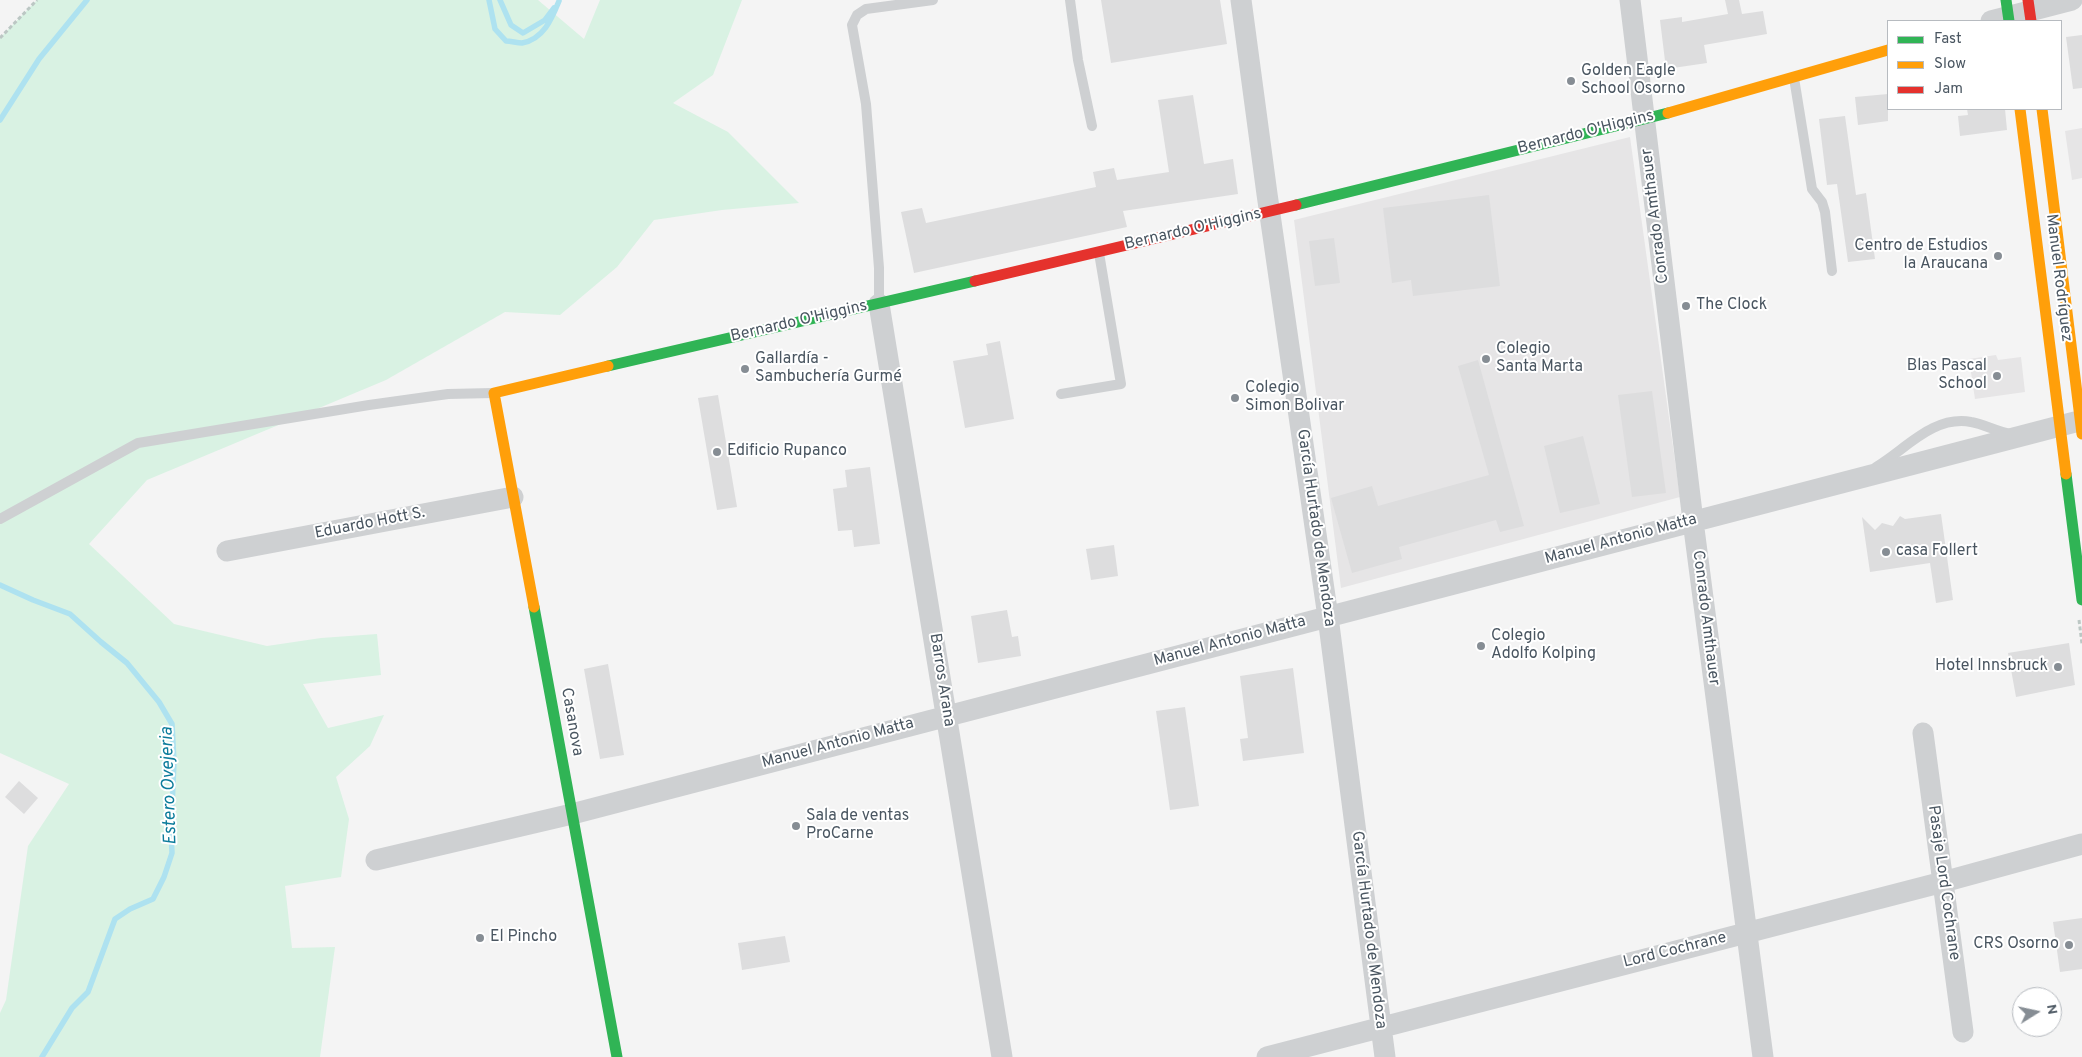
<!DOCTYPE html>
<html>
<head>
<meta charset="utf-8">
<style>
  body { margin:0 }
  #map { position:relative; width:2082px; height:1057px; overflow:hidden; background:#f4f4f4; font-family:Overpass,sans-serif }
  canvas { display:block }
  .legend { position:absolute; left:1887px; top:20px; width:175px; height:90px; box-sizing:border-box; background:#fff; border:1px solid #b7bbc0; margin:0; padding:6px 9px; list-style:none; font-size:15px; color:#4a5661 }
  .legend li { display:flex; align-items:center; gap:10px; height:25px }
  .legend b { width:25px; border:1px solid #b7bbc0 }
  .north { position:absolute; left:2012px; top:987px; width:50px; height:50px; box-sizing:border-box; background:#fff; border:1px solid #b7bbc0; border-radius:50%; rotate:80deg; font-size:14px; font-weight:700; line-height:20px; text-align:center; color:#4a5661 }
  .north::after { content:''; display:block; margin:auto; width:18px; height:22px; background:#868d94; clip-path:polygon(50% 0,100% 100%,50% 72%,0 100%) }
</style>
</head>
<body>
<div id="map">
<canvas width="2082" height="1057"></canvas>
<ul class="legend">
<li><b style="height:6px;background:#30b455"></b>Fast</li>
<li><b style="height:6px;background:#ff9f0a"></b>Slow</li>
<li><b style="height:6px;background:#e5322d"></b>Jam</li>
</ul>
<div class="north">N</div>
</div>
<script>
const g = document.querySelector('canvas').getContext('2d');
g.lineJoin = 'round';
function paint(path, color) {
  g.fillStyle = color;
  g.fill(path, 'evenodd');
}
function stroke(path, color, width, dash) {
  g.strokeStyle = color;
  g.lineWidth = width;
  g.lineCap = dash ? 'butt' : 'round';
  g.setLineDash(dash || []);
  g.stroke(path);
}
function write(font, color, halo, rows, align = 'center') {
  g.font = font + ' Overpass,sans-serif';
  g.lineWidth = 4;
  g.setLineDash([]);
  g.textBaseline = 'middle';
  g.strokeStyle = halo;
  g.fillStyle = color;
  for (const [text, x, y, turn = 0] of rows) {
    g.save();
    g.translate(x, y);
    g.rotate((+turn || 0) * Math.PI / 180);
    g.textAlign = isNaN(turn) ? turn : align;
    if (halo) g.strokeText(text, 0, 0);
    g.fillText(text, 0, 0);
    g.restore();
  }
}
const education = new Path2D(`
  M 2082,128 L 2082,178 L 2072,180 L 2065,131 Z
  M 1630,137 L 1680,497 L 1341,588 L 1294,220 Z
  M 1996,355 L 1998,360 L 2021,357 L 2025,392 L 1975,399 L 1969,359 Z`);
const green = new Path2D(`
  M 37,0 L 538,0 L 584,39 L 600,0 L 742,0 L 713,75 L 673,103 L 728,132 L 799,203 L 722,210 L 654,220 L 617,267 L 560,315 L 505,312 L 386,380 L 147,480 L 89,544 L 174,624 L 267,646 L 321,638 L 377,634 L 381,675 L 303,684 L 328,728 L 384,715 L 370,746 L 336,777 L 349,819 L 341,877 L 285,886 L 292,948 L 335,947 L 320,1057 L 0,1057 L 0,1013 L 6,1000 L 28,846 L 69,784 L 0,753 L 0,38 Z`);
const stream = new Path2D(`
  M 489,0 L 495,29 L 506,41 C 511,41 517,43 522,43 C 544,39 552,18 559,1
  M 500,0 L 511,25 L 523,33 L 545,20 L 554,8
  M 0,120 L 39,59 L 87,0
  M 0,585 L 33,600 L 70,614 L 101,642 L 127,663 L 159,702 L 172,724 L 174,762 L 171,830 L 172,853 L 164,877 L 153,899 L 130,909 L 115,919 L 88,992 L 72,1008 L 42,1057`);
const building = new Path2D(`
  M 1101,0 L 1220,0 L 1227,44 L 1111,63 Z
  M 1725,0 L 1739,0 L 1742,14 L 1763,11 L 1767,34 L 1704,45 L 1707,63 L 1666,69 L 1660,20 L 1682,17 L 1682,22 L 1728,14 Z
  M 2082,35 L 2082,88 L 2073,89 L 2066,37 Z
  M 1888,94 L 1888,121 L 1858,125 L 1855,97 Z
  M 1193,95 L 1204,164 L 1233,159 L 1238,194 L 1123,211 L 1127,227 L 914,273 L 901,212 L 922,208 L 926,223 L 1096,187 L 1093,172 L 1114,168 L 1117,180 L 1169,172 L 1158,100 Z
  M 1967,109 L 2005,109 L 2007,130 L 1960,136 L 1958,116 L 1968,115 Z
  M 1845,116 L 1856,195 L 1866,193 L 1875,259 L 1848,262 L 1837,184 L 1827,185 L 1819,119 Z
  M 1489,195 L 1500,286 L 1413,296 L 1411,280 L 1392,283 L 1383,208 Z
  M 1334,238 L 1340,283 L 1315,286 L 1309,241 Z
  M 1000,341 L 1014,419 L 965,428 L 953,361 L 988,355 L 986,344 Z
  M 1478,360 L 1524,526 L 1500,532 L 1496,520 L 1399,547 L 1402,559 L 1352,573 L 1331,498 L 1372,486 L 1378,506 L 1489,475 L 1458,366 Z
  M 1652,391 L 1666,493 L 1632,497 L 1618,395 Z
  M 718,395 L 737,507 L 717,510 L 698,398 Z
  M 1583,436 L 1600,504 L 1560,513 L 1544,446 Z
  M 870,467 L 880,544 L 854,547 L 852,530 L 838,531 L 833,489 L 847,487 L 845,470 Z
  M 1941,514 L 1953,600 L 1936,603 L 1930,563 L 1870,572 L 1862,517 L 1875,530 L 1882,523 L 1893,526 L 1900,516 L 1905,519 Z
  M 1114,545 L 1118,576 L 1091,580 L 1086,549 Z
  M 1007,610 L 1012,637 L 1018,636 L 1021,656 L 978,663 L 971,616 Z
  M 2069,643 L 2075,685 L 2016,697 L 2008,653 Z
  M 608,664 L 624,755 L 600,759 L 584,669 Z
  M 1293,668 L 1304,753 L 1243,761 L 1240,739 L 1248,738 L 1240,676 Z
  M 1185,707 L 1199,806 L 1170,810 L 1156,711 Z
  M 19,781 L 38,798 L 24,814 L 5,797 Z
  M 2082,918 L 2082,969 L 2060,972 L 2053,922 Z
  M 785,936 L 790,962 L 742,970 L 738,943 Z`);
const path = new Path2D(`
  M 0,38 L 37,0
  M 2079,620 L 2082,644`);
const lane = new Path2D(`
  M 1070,0 L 1078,60 L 1092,126
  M 1794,78 L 1812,189 L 1822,202 L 1825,212 L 1832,271
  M 879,303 L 879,268 L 866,104 L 852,25 L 857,15 L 866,9 L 933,0
  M 1061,394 L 1121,384 L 1099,253
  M 1876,467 C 1905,450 1933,415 1971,422 C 1984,424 1997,432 2011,434
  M 0,519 L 138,443 L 369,405 L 448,394 L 493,393`);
const street = new Path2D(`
  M 1241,0 L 1267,194 L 1328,617 L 1385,1057
  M 1630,0 L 1693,521 L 1763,1057
  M 1991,21 L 2072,0
  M 879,304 L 1002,1057
  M 227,551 L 513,497
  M 1923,733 L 1963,1032
  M 376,860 L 572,814 L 2075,422
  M 1267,1057 L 1943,882 L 2082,844`);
const fast = new Path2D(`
  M 2006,0 L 2009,21
  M 1296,205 L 1668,113
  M 608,366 L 975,281
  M 2066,474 L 2082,600
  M 534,607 L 617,1057`);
const slow = new Path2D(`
  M 2020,109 L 2066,474
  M 2042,109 L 2082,434
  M 1668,113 L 1888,50
  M 534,607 L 494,393 L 608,366`);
const jam = new Path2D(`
  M 2028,0 L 2031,21
  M 975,281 L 1296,205`);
const markers = [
  [1571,81,5,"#868d94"],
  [1998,256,5,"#868d94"],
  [1686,306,5,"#868d94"],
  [1486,359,5,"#868d94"],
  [745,369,5,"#868d94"],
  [1997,376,5,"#868d94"],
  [1235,398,5,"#868d94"],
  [717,452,5,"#868d94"],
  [1886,552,5,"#868d94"],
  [1481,646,5,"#868d94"],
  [2058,667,5,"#868d94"],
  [796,826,5,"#868d94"],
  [480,938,5,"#868d94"],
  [2069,945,5,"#868d94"]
];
const poiNames = [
  ["Golden Eagle",1581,72],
  ["School Osorno",1581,90],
  ["Centro de Estudios",1988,247,"right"],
  ["la Araucana",1988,265,"right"],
  ["The Clock",1696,306],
  ["Colegio",1496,350],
  ["Santa Marta",1496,368],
  ["Gallardía -",755,360],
  ["Sambuchería Gurmé",755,378],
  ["Blas Pascal",1987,367,"right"],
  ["School",1987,385,"right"],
  ["Colegio",1245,389],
  ["Simon Bolivar",1245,407],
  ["Edificio Rupanco",727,452],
  ["casa Follert",1896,552],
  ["Colegio",1491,637],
  ["Adolfo Kolping",1491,655],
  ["Hotel Innsbruck",2048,667,"right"],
  ["Sala de ventas",806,817],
  ["ProCarne",806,835],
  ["El Pincho",490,938],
  ["CRS Osorno",2059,945,"right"]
];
const streetNames = [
  ["Bernardo O'Higgins",1586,133,-14],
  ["Conrado Amthauer",1656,216,-97],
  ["Bernardo O'Higgins",1193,230,-13],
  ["Manuel Rodríguez",2058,278,83],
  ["Bernardo O'Higgins",799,322,-13],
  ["Eduardo Hott S.",370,524,-11],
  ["García Hurtado de Mendoza",1315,528,82],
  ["Manuel Antonio Matta",1621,540,-15],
  ["Conrado Amthauer",1705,618,83],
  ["Manuel Antonio Matta",1230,642,-15],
  ["Barros Arana",941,680,81],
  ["Casanova",571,722,80],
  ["Manuel Antonio Matta",838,744,-15],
  ["Pasaje Lord Cochrane",1943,883,82],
  ["García Hurtado de Mendoza",1368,930,83],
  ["Lord Cochrane",1675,951,-14]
];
const waterNames = [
  ["Estero Ovejeria",170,786,-92]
];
paint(education, '#e6e5e6');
paint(green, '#d9f2e3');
stroke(stream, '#aee2f0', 5.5);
paint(building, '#ddddde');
stroke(path, '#bcc7c4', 3, [4, 2.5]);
stroke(lane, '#ced0d2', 10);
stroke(street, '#ced0d2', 21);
stroke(fast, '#30b455', 11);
stroke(slow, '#ff9f0a', 11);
stroke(jam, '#e5322d', 11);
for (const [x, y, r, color] of markers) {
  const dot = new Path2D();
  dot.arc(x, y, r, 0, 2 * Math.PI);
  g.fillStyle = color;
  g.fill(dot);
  stroke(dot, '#fff', 2);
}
write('16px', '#4a5661', '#fff', poiNames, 'left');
write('16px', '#4a5661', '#fff', streetNames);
write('italic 18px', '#0c7c9b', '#fff', waterNames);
</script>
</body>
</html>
